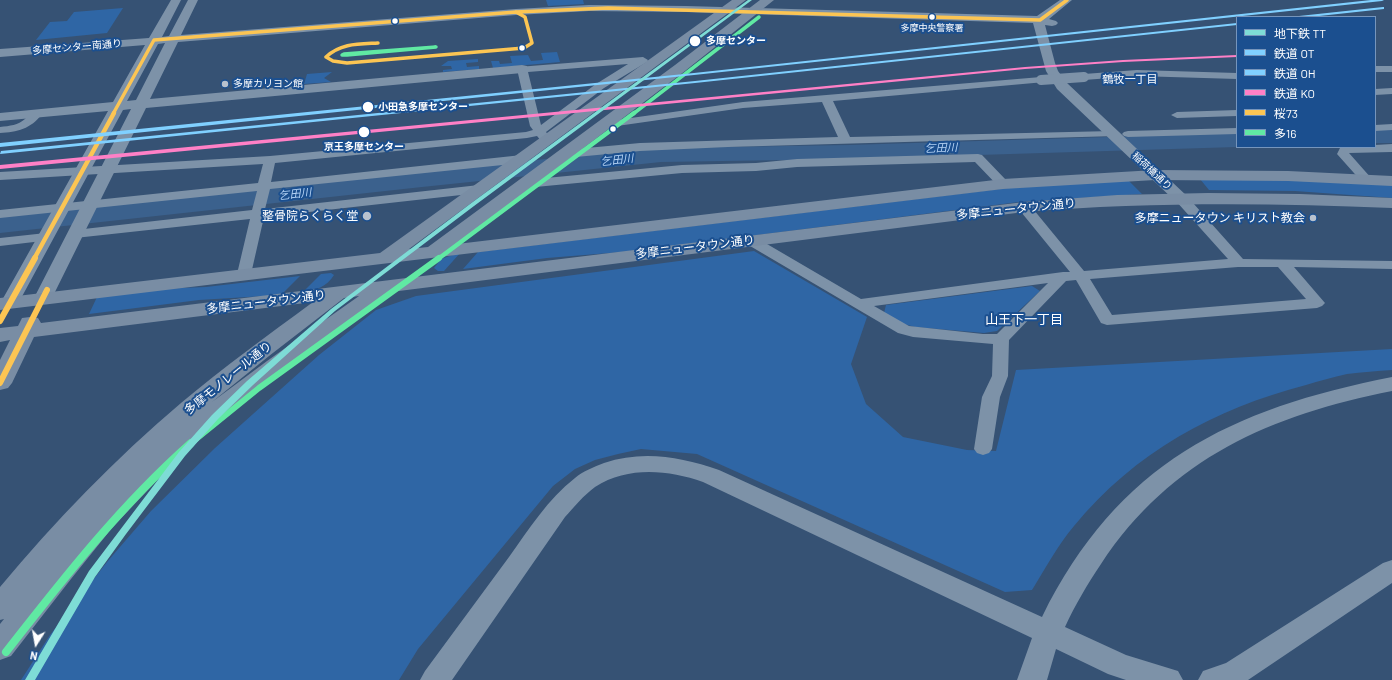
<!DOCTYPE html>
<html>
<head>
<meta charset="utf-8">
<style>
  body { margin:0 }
  #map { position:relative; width:1392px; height:680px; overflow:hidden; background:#365274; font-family:Barlow,"Noto Sans JP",sans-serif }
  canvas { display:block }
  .legend { position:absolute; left:1236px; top:16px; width:140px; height:132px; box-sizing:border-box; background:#1b4f8f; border:1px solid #7695bc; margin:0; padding:5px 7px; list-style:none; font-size:12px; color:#fff }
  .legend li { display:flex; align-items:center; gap:8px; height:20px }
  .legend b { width:20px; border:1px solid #7695bc }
  .north { position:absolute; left:16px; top:624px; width:40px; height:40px; -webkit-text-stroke:3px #1b4f8f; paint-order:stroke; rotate:191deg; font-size:11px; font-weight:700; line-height:16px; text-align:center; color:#fff }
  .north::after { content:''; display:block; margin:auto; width:14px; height:18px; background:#fff; clip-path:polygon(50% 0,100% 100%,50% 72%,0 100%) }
</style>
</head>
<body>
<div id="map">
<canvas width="1392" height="680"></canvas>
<ul class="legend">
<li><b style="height:5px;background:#7edcd6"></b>地下鉄 TT</li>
<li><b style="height:5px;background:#80d0ff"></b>鉄道 OT</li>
<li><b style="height:5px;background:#80d0ff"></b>鉄道 OH</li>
<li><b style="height:5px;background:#ff80c6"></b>鉄道 KO</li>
<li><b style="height:5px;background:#fcc553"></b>桜73</li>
<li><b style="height:5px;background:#60e9a3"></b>多16</li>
</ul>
<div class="north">N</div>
</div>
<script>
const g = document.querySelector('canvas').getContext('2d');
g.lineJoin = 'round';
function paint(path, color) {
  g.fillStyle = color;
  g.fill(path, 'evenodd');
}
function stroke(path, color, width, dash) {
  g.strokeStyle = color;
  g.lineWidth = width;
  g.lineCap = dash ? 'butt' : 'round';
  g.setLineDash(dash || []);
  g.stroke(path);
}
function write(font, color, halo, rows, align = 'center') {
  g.font = font + ' Barlow,"Noto Sans JP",sans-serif';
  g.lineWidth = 4;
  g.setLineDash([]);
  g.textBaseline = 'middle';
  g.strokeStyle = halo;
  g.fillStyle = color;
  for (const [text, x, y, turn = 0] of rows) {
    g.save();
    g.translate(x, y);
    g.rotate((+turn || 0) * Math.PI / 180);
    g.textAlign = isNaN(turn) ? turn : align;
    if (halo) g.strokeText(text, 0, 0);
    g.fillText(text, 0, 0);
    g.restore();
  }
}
const green = new Path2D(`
  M 546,0 L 583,0 L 584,4 L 548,6 Z
  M 123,8 L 107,33 L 36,40 L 50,22 L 67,21 L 74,12 Z
  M 557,52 L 560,62 L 493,68 L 491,61 L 499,61 L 500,64 L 512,63 L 510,56 L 528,55 L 531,61 L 543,60 L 541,53 Z
  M 478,59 L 478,62 L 466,63 L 467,67 L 479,66 L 479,69 L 443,72 L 443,70 L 452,69 L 451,66 L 441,66 L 448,61 Z
  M 332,72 L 324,78 L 331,82 L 304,84 L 307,74 Z
  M 1200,179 L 1287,180 L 1392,185 L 1392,198 L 1295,191 L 1209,190 Z
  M 1128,180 L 1142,194 L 1019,202 L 622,252 L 547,258 L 463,269 L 478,252 L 1008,188 Z
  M 754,251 L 867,317 L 851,364 L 866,404 L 903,437 L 967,450 L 996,451 L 1016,370 L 1392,349 L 1392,370 C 1377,371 1362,372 1347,374 C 1333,377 1319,381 1306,385 C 1214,409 1135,452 1074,526 C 1058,545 1045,569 1032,590 L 1005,592 L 697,454 L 641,449 L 618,454 L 595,460 L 575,469 L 553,486 L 418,649 L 399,680 L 21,680 L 50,635 L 107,562 L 151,511 L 215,448 L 319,355 L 376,310 L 416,296 Z
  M 461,252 L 444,271 L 438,271 L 434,268 L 441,259 Z
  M 331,273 L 334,275 C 327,287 315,290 302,293 L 321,274 Z
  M 300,276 L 281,295 L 199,300 L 89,314 L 97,297 L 157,289 L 206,287 Z
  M 1032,286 L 1040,291 L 997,331 L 984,333 L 915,327 L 900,323 L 884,313 L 886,305 Z`);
const river = new Path2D(`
  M 1375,129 L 1392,129 L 1392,143 L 1375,143 Z
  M 1237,133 L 1237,147 L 849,159 L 661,162 L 422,187 L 0,233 L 0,217 L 422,171 L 661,148 L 849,145 Z`);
const minor = new Path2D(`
  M 643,57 L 648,60 L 647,62 L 604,88 L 546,132 L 552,140 L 550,142 L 542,142 L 537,136 L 527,138 L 275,163 L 271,182 L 522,155 L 526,156 L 528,159 L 526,162 L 522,163 L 270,189 L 265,209 L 479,185 L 484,186 L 485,189 L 484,192 L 479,193 L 264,217 L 251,274 L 249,277 L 244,278 L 239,277 L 237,274 L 250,219 L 75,238 L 70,237 L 68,234 L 70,231 L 75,230 L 252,210 L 257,191 L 0,218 L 0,210 L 258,183 L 263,164 L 0,180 L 0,172 L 270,156 L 526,132 L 533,130 L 530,126 L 517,69 L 518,67 ZM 628,64 L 596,84 L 541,125 L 528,72 Z
  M 1375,66 L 1392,66 L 1392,72 L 1375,72 Z
  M 1137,70 L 1237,73 L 1237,79 L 1137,76 L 1084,80 L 1079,77 L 1084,74 Z
  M 1041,77 L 1046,80 L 1045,82 L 833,101 L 850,137 L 1113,131 L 1117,132 L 1119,134 L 1117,136 L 728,147 L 640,151 L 565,158 L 561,157 L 559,154 L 561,151 L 565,150 L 640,143 L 838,137 L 822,102 L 743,108 L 603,128 L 599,127 L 597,125 L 599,123 L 603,122 L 743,102 Z
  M 1392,88 L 1392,94 L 1375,95 L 1375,89 Z
  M 1237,110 L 1237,116 L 1177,118 L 1171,115 L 1177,112 Z
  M 36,111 L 42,114 C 31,129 17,132 0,133 L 0,127 C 10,126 18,125 25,119 C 29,115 31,112 36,111 Z
  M 1392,124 L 1392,130 L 1375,131 L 1375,125 Z
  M 1237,128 L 1237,134 L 1128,137 L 1124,136 L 1122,134 L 1124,132 L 1128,131 Z
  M 1392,144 L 1392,152 L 1349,153 L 1372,179 L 1370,182 L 1362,182 L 1337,154 L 1340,148 L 1344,147 L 1375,147 L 1375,145 Z
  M 978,154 L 982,155 L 1007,181 L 1009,184 L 1007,187 L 999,187 L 975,162 L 797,167 L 756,171 L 682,173 L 525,188 L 521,187 L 519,184 L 521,181 L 525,180 L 682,165 L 756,163 L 797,159 Z
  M 1180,193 L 1185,194 L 1243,259 L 1392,261 L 1392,269 L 1294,267 L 1325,303 L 1322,306 L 1317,308 L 1107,325 L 1101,323 L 1076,280 L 1066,281 L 1009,340 L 1008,376 L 1000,397 L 992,449 L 989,453 L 983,455 L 977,453 L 974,449 L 982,397 L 992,376 L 993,344 L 913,337 L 898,333 L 745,243 L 743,240 L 745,237 L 750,236 L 755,237 L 861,299 L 1063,272 L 1070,272 L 1017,207 L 1019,204 L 1029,204 L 1084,271 L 1228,259 L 1175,200 L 1174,197 L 1175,194 ZM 1238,267 L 1278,267 L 1306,299 L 1112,315 L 1090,279 ZM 1048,283 L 997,334 L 983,334 L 909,326 L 874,306 Z
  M 46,233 L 51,234 L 53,237 L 51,240 L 0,246 L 0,238 Z`);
const tertiary = new Path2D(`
  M 171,0 L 181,0 L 162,37 L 169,36 L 188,0 L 198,0 L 181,35 L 516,9 L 589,5 L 686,6 L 1037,16 L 1060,0 L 1072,0 L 1049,19 L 1056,21 L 1058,23 L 1056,25 L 1052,26 L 1045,25 L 1055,63 L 1058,71 L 1067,83 L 1188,197 L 1186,200 L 1180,202 L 1174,200 L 1057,89 L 1046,71 L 1033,23 L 686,12 L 589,11 L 516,15 L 178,42 L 150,99 L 522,65 L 527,66 L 528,69 L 527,72 L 522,73 L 146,108 L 52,298 L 50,302 L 43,304 L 36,302 L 34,298 L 131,109 L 123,110 L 19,302 L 17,306 L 10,308 L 3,306 L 1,302 L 108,111 L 0,121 L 0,113 L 113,102 L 145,45 L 0,57 L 0,49 L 149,38 ZM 165,43 L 136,100 L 127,101 L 158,44 Z
  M 1392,377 L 1392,391 C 1271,415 1171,458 1101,564 C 1087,585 1075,605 1065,627 L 1126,655 L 1178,671 L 1183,680 L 1126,680 L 1108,674 L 1056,649 L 1047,680 L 1017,680 L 1032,638 L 703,482 C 668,470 628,466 595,487 C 584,495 574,507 565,517 L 452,680 L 420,680 L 425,671 C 453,633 481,595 509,557 C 529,529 548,499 575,478 C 583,471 594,467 604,463 C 643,450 681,457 719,470 L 1042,617 C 1118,463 1230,409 1392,377 Z
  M 1392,560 L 1392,583 L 1248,680 L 1198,680 L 1203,671 L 1226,663 L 1383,563 Z`);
const secondary = new Path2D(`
  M 732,0 L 746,0 L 409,249 L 428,247 L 675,65 L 760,0 L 774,0 L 685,71 L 457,244 L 1003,179 L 1155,170 L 1288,171 L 1392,176 L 1392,186 L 1288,181 L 1155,180 L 1003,189 L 0,310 L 0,298 L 380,253 Z
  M 1208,193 L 1300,194 L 1392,198 L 1392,208 C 1269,203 1147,202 1024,212 L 391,292 L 256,392 L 179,457 L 112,528 L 71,579 L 11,656 L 0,660 L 0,624 L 4,619 L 0,620 L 0,587 C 55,521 115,459 181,403 C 223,368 268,335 313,302 L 34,337 L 12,383 L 8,388 L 0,390 L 0,360 L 10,340 L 0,342 L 0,328 L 18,326 L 22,318 L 30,317 L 38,318 L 41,323 L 1024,202 L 1117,195 ZM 359,296 L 267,361 L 212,402 L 269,356 L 344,298 Z`);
const minorBridge = new Path2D(`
  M 1041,80 L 1084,77`);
const bus1Far2 = new Path2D(`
  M 378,43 C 359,44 341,43 326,57 L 333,61 L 347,63 L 524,48 L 532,43 L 525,17 L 516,12
  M 113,114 L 154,40 L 516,12 L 608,8 L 1040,20 L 1067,0`);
const bus1Far1 = new Path2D(`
  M 34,259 L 114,113`);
const bus1 = new Path2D(`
  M 0,321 L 35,258
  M 0,383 L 47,290`);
const bus2Far3 = new Path2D(`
  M 436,47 L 347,55 L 342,55 L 344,54 Z
  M 633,114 L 759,17`);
const bus2Far2 = new Path2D(`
  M 438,259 L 634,113`);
const bus2Far1 = new Path2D(`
  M 190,444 L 259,388 L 439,258`);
const bus2 = new Path2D(`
  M 6,652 C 63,579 121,505 191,443`);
const rail1 = new Path2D(`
  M 1371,0 L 1384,0 L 1382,1 L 694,75 L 0,147 L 0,143 L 694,73 Z`);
const rail2 = new Path2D(`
  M 1383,7 L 1384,7 L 1384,9 L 1310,17 L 1297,17 L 1299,16 Z
  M 1237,23 L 1237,25 L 695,83 L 0,154 L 1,151 L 695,81 Z`);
const rail3 = new Path2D(`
  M 1237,55 L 1237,57 L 1123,62 L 1025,69 L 0,169 L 0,165 L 1025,67 L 1123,60 Z`);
const metro1 = new Path2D(`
  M 748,0 L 752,0 L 474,206 L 335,311 L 253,385 L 218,419 L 185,456 L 126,534 L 95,577 L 35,680 L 25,680 L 89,571 L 179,452 L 212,415 L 247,381 L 331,309 L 470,204 Z`);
const markers = [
  [932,17,3.5,"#fff"],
  [395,21,3.5,"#fff"],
  [695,41,6,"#fff"],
  [522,48,3.5,"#fff"],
  [225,84,4,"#b9c2ce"],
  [368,107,6,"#fff"],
  [613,129,3.5,"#fff"],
  [364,132,6,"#fff"],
  [367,216,5,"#b9c2ce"],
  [1313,218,4,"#b9c2ce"]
];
const farBusnames = [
  ["多摩中央警察署",932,28]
];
const farStopnames = [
  ["多摩センター",706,41],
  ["小田急多摩センター",378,107],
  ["京王多摩センター",364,147,"center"]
];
const farStreetnames = [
  ["多摩センター南通り",77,47,-5],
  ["稲荷橋通り",1152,171,43]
];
const farPoinames = [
  ["多摩カリヨン館",233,84]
];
const farNeighbourhoodnames = [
  ["鶴牧一丁目",1130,79]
];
const farWaternames = [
  ["乞田川",941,148,-2],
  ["乞田川",617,160,-6],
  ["乞田川",295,194,-6]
];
const streetNames = [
  ["多摩ニュータウン通り",1016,209,-6],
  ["多摩ニュータウン通り",695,247,-7],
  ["多摩ニュータウン通り",266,302,-7],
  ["多摩モノレール通り",228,378,-39]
];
const poiNames = [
  ["整骨院らくらく堂",358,216],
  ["多摩ニュータウン キリスト教会",1305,218]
];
const neighbourhoodNames = [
  ["山王下一丁目",1024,320]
];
paint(green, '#2f66a5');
paint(river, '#3b618d');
paint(minor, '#7d92a8');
paint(tertiary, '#7d92a8');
paint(secondary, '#798da4');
stroke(minorBridge, '#7d92a8', 10);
stroke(bus1Far2, '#fcc553', 3.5);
stroke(bus1Far1, '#fcc553', 4.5);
stroke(bus1, '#fcc553', 6);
stroke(bus2Far3, '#60e9a3', 3.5);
stroke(bus2Far2, '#60e9a3', 4.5);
stroke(bus2Far1, '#60e9a3', 6);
stroke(bus2, '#60e9a3', 8);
paint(rail1, '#80d0ff');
paint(rail2, '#80d0ff');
paint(rail3, '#ff80c6');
paint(metro1, '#7edcd6');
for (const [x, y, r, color] of markers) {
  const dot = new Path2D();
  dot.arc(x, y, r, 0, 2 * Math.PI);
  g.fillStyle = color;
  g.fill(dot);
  stroke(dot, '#1b4f8f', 1.5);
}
write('9px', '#fff', '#1b4f8f', farBusnames);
write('bold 10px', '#fff', '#1b4f8f', farStopnames, 'left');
write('10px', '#fff', '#1b4f8f', farStreetnames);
write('10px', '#fff', '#1b4f8f', farPoinames, 'left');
write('11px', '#fff', '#1b4f8f', farNeighbourhoodnames);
write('italic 11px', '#b5d3f5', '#1b4f8f', farWaternames);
write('12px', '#fff', '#1b4f8f', streetNames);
write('12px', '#fff', '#1b4f8f', poiNames, 'right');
write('13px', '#fff', '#1b4f8f', neighbourhoodNames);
</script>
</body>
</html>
